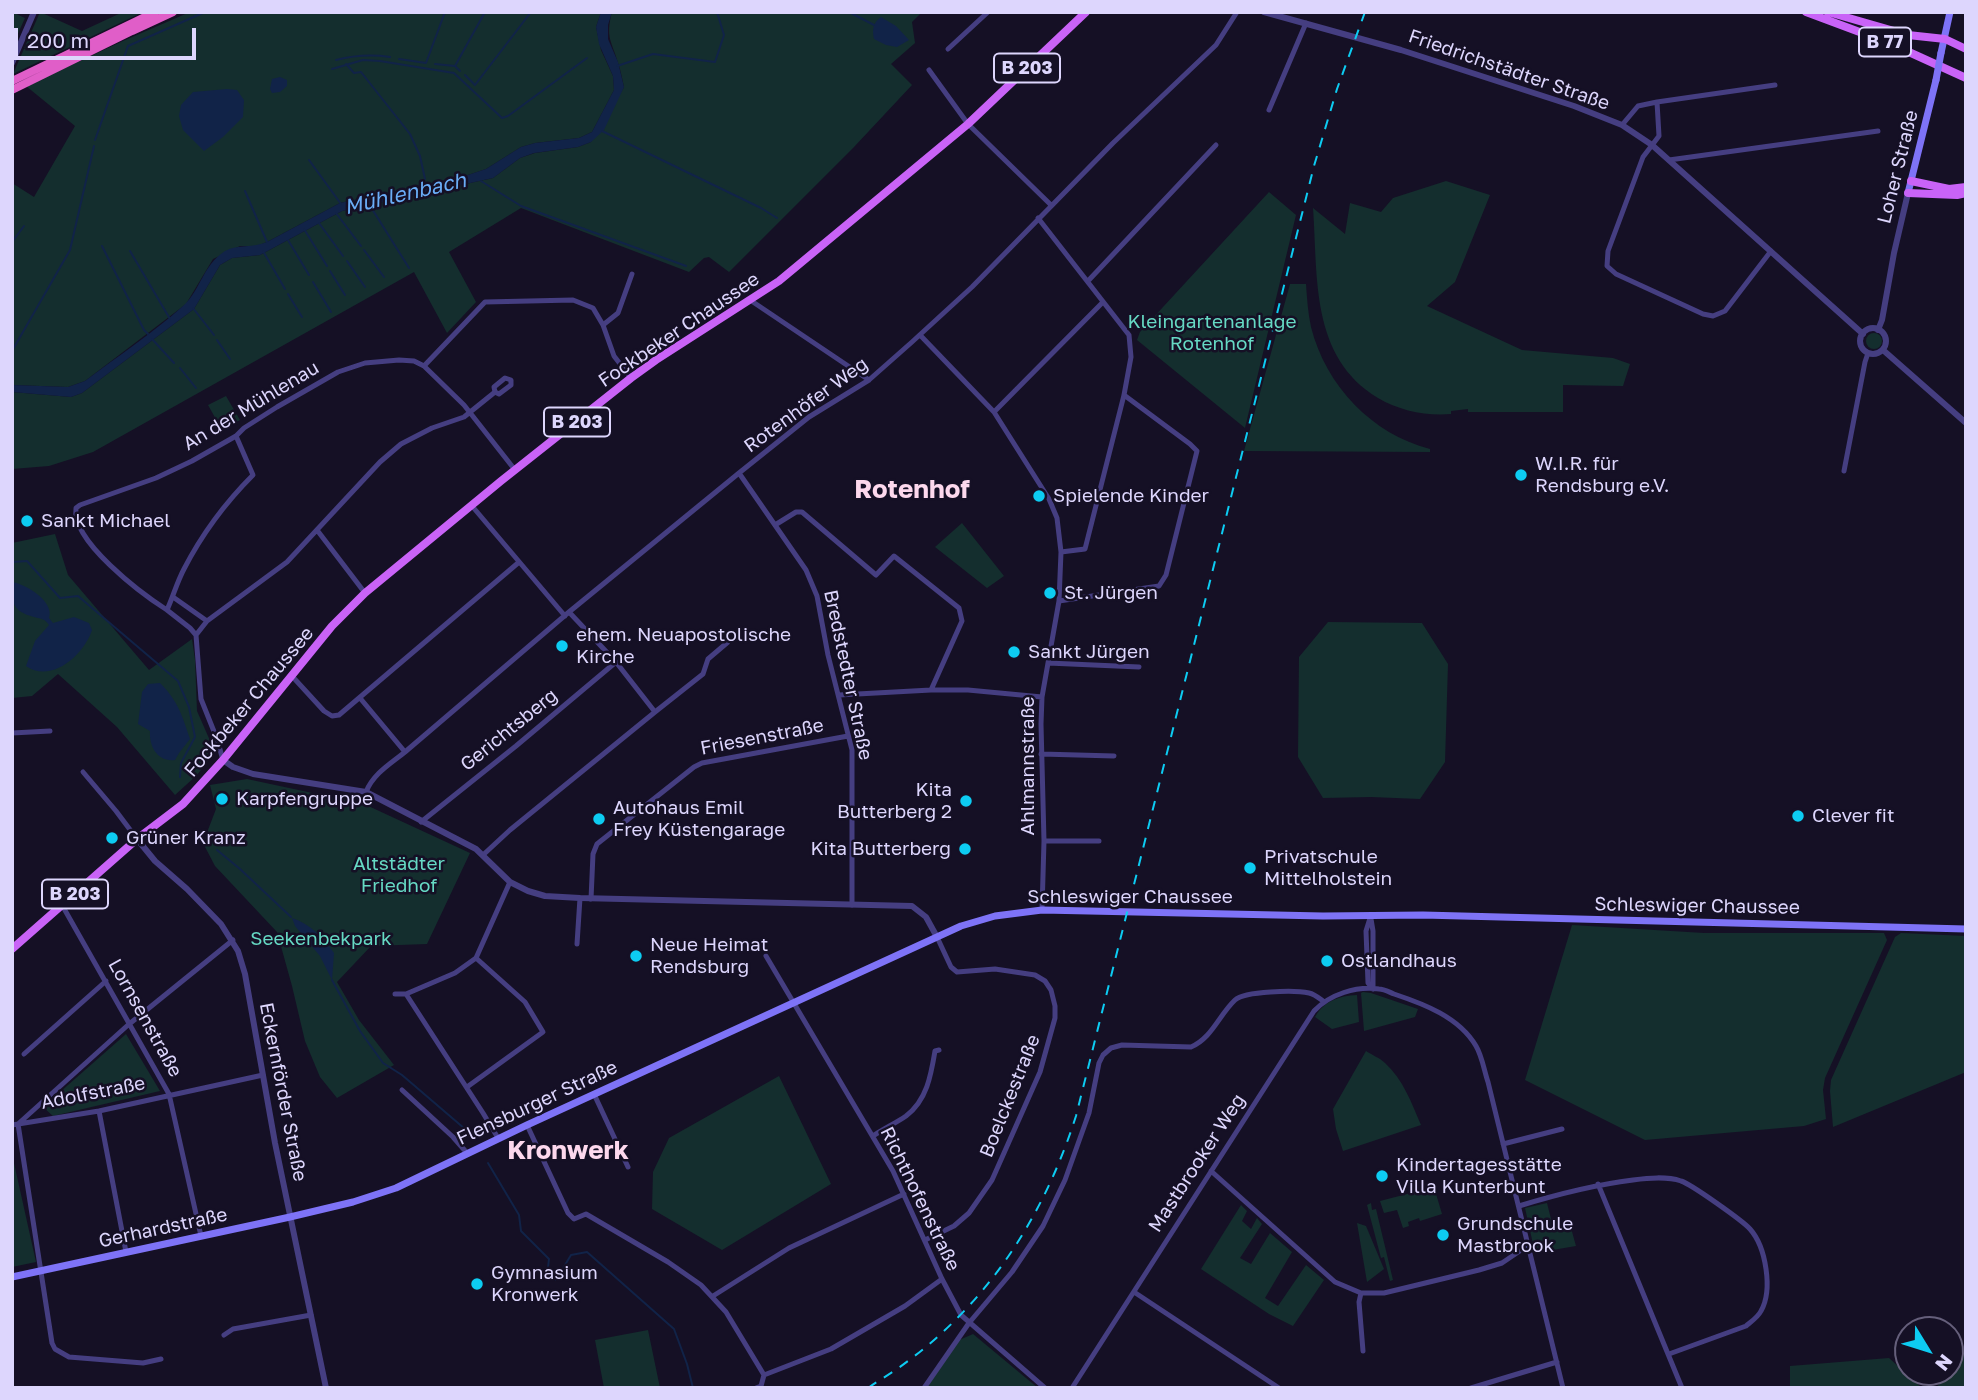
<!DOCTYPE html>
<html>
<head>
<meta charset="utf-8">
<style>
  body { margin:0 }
  #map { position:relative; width:1978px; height:1400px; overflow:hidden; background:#151025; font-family:"Golos Text",sans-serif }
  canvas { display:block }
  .frame { position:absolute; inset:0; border:14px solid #ddd6fd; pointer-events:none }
  .north { position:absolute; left:1894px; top:1316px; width:70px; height:70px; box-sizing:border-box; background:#151025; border:2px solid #655f7b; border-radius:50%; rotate:128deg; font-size:19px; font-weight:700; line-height:28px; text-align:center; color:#ddd6fd }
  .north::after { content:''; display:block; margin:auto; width:24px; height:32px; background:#0dccf2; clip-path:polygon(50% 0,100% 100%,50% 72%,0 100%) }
  .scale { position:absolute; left:14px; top:28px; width:182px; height:32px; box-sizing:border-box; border:4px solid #ddd6fd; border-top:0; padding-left:9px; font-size:21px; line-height:24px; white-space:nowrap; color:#ddd6fd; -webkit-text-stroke:5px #151025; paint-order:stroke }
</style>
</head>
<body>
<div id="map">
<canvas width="1978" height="1400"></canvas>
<div class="frame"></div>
<div class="north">N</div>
<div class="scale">200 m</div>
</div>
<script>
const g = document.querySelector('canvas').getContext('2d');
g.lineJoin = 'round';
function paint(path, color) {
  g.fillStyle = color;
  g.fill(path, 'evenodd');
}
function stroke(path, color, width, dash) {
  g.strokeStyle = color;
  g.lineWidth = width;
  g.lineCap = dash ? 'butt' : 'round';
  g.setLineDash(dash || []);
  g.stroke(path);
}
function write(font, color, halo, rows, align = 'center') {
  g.font = font + ' "Golos Text",sans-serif';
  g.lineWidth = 5;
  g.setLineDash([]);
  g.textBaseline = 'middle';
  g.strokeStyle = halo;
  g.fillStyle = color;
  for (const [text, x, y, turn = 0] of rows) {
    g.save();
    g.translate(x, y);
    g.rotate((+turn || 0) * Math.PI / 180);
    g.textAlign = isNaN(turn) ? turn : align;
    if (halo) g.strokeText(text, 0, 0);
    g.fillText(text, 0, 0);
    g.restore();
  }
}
const green = new Path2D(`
  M 12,12 L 25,18 L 12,47 Z
  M 40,12 L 82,31 L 123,12 L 143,12 L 13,74 Z
  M 190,12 L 601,12 L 596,27 L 601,50 L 613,76 L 614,90 L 592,132 L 579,138 L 535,143 L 521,147 L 486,169 L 462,177 L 340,203 L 267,242 L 257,246 L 240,246 L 213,259 L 186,304 L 85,381 L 68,387 L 12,385 L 12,183 L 34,197 L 75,126 L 26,86 L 123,41 Z
  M 612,12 L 922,12 L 912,22 L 915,43 L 891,64 L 912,85 L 854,147 L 729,272 L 709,257 L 704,258 L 689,272 L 521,208 L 449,252 L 476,302 L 447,333 L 414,272 L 93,452 L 49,466 L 12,469 L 12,392 L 71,397 L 82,393 L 194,309 L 220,265 L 232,258 L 260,255 L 342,211 L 493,178 L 520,158 L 535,153 L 578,147 L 591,142 L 624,87 C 622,79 621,71 618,63 C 612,41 605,38 612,12 Z
  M 1446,181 L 1490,195 L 1455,282 L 1427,306 L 1522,350 L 1613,358 L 1630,364 L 1623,386 L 1563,385 L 1563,412 L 1468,412 L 1468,409 L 1451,411 L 1451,414 C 1426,416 1400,411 1378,398 C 1310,357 1318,277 1313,208 L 1345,234 L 1350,203 L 1381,212 L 1393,198 Z
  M 1269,192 L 1296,215 L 1245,428 L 1137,340 L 1140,332 Z
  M 1290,284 L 1306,284 C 1307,299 1308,313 1311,327 C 1326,386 1372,434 1430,449 L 1430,452 L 1244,451 Z
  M1866 341a8 8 0 1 1 16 0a8 8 0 1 1-16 0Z
  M 226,396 L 240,420 L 222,430 L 208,405 Z
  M 962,523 L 1004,576 L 987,588 L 935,547 Z
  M 55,534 L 68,575 L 149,670 L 192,639 L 195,660 L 197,711 L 215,752 L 197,775 L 175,795 L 117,727 L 58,674 L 32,696 L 12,698 L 12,543 Z
  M 1328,622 L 1422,623 L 1448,664 L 1445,762 L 1420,799 L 1371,797 L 1323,798 L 1298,757 L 1299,657 Z
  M 247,779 L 364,804 L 470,853 L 427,944 L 371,946 L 337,982 L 359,1020 L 394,1065 L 337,1098 L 320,1077 L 305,1041 L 292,986 L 277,932 L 215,866 L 203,843 L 216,809 L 210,785 Z
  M 1572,925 L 1704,933 L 1884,933 L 1887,940 L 1825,1078 L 1823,1090 L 1826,1119 L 1804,1126 L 1645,1140 L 1525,1080 Z
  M 1901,933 L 1966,936 L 1966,1072 L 1833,1127 L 1830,1091 L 1831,1080 L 1895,937 Z
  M 1363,992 L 1371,993 L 1418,1009 L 1415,1017 L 1364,1031 L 1361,993 Z
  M 1357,995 L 1359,1022 L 1332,1029 L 1315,1017 C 1324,1001 1339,996 1357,995 Z
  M 126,1034 L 160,1091 L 53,1116 L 43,1107 Z
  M 1366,1051 C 1372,1055 1380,1058 1385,1063 C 1403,1079 1412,1104 1421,1125 L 1343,1151 L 1336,1129 L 1333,1109 Z
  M 779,1076 L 831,1184 L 722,1250 L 652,1209 L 653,1172 L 669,1138 Z
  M 12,1154 L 36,1262 L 12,1267 Z
  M 1434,1187 L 1442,1214 L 1420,1221 L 1419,1218 L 1408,1222 L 1409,1226 L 1403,1228 L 1397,1210 L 1384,1213 L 1380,1201 Z
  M 1371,1203 L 1372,1210 L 1376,1209 L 1393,1280 L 1390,1281 L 1384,1257 L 1381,1258 L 1367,1205 Z
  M 1547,1203 L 1554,1231 L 1571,1228 L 1576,1246 L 1535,1253 L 1525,1208 Z
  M 1241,1205 L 1247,1211 L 1242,1221 L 1251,1229 L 1257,1218 L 1262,1224 L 1240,1258 L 1251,1264 L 1270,1233 L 1292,1252 L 1265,1298 L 1278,1306 L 1306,1265 L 1324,1280 L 1293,1326 L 1269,1314 L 1201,1269 Z
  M 1357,1223 L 1366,1226 L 1384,1269 L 1367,1282 Z
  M 648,1330 L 660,1388 L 604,1388 L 595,1340 Z
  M 973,1334 L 1038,1388 L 927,1388 L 957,1341 Z
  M 1966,1352 L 1966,1388 L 1936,1388 Z
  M 1889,1358 L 1922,1388 L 1790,1388 L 1790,1366 Z`);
const water = new Path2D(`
  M 601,12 L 612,12 L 608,25 L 608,39 L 618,62 L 624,87 L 604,130 L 591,142 L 578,147 L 534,153 L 520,158 L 493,178 L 342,211 L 260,255 L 232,258 L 220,265 L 194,309 L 82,393 L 71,397 L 12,392 L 12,385 L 68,387 L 85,381 C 118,356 153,333 183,306 C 201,290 202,266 225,251 C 238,244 253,248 267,242 L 340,203 L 462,177 L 486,169 L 521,147 L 535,143 L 579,138 L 592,132 L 614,90 L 613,76 L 599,44 L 596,27 Z
  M 881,17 L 896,26 L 909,40 L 897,47 L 886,45 L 874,39 C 872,29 873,23 881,17 Z
  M 280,77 L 287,80 L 287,86 L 280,92 L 272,93 L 270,89 L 272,79 Z
  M 227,89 L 237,90 L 244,100 L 243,117 L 223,137 L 204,151 L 183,130 L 179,116 L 181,105 L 193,92 Z
  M 12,582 C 26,584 55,602 49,618 L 53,623 L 74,617 L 89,623 L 92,630 C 84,655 51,684 26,666 L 35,641 L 49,625 C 45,619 42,619 34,617 C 12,611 12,603 12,582 Z
  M 160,683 C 178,701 182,715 190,739 L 179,753 L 175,760 C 157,762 149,746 150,731 L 138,724 L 142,692 L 148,684 Z
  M 292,918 C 310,924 323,937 334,953 L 332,980 L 320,956 L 295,926 Z`);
const stream = new Path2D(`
  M 849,12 L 874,25
  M 399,59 L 426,63 L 445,12
  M 336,60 C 355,55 370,54 390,57
  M 346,64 L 354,73 L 361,72 L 410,134 L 420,156 L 425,179
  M 435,64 L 455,66 L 460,71
  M 455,66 L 485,12
  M 617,66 L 653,54 L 715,62 L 724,35 L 717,12
  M 332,69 L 363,60 L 380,61 L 454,73 L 502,118 L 508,116 L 587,58
  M 465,75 L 475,85 L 531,12
  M 602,131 L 761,208 L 777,218
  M 95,140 L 128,46 L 205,12
  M 309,160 L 341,204
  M 481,181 L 521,206 L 686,266
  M 245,191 L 267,242
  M 369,204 L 409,268
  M 12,211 L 13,210
  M 336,213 L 361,246
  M 319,223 L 343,256
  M 304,229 L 327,266
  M 288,240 L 309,275
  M 12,242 L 24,226
  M 102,246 L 144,330 L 148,334
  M 364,250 L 384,277
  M 130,251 L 170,319
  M 263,251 L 285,289
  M 347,261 L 365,287
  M 330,271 L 345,295
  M 313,282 L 331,312
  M 288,294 L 302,317
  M 193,308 L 214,335
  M 152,339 L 174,363
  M 217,340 L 230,359
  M 12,351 L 70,250 L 94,146
  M 180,368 L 196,388
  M 12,562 L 27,561 L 60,598 L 78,596 L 178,681 L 189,707 L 195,737 L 181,763 L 180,777
  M 217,850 L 240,869 L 291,917
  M 332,980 L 360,1031 L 383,1063 L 402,1075 L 472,1135
  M 488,1163 L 519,1215 L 521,1231 L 549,1259 L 547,1276 L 550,1280 L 556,1280 L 571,1255 L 587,1252 L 674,1329 L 687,1364 L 693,1388`);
const minor = new Path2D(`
  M 948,49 L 988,12
  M 929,70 L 968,124 L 1051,205
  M 1657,102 L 1775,85
  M 1269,110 L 1306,23
  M 1622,125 L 1638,106 L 1657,102 L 1659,136 L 1643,157 L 1608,251 L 1607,266 L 1616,274 L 1703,314 L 1713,316 L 1725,311 L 1771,251
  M 1669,160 L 1878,131
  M 1038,218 L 1129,335 L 1131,357 L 1124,395 L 1085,549 L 1061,552
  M 1088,281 L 1216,145
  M 750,300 L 869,380
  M 920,335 L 994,412 L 1049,499 L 1057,518 L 1061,552 L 1059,601 L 1042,697 L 1041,724 L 1044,841 L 1042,910
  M 424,366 L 485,302 L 573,300 L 593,308 L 603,325
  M 631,378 L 614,356 L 603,325 L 618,313 L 632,274
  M 994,412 L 1103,302
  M 1844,471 L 1865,362 L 1868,353
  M 739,473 L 806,570 L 817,596 L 828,655 L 852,750 L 852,905
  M 472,506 L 565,616
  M 775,525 L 796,512 L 802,512 L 876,575 L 894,556 L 959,608 L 962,621 L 931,690
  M 317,530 L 365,593
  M 173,597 L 207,621
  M 1059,601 L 1159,586 L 1166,575 L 1197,451 L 1190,444 L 1124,395
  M 167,610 C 142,594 71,541 76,508 L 80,505 L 156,478 L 192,461 L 236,436 L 244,428 L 277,407 L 338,372 L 365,363 L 399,360 L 414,361 L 424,366 L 464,405 L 515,470
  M 196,635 L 207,621 L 287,562 L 380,462 L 401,444 L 432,428 L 464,417 L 495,392 L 494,387 L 505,378 L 511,380 L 511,385 L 499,394 L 495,392
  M 1048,663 L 1139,667
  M 291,675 L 324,711 L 332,716 L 339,715 L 518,563
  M 839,695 L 931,690 L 968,690 L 1042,697
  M 360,698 L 405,752
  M 655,712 L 703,674 L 708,659 L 728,642
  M 12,733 L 50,731
  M 1041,754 L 1114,756
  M 223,760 L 217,739 L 201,699 L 196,635 L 190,628 L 167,610 C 173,597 177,582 184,569 C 202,534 225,503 253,475 L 236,436
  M 83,772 L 116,811 L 137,839
  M 366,792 C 373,774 390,764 405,752 L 569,612 L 739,473 L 809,417 L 869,380 L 912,342 L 972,287 L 1113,143 L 1216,45 L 1237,12
  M 421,822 L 516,746 L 616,662
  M 1044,841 L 1099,841
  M 483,855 L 510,830 L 655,712 L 616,662 L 569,612
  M 591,899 L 593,854 L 597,844 L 694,767 L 702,763 L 848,736
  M 62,905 L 169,1094 L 201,1236
  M 1371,915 L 1366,931 L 1368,983 L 1373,989
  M 1371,919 L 1373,931 L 1373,989
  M 577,944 L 580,898
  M 766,956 L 893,1171 L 942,1279 L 961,1315 L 1045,1388
  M 395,994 L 406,994
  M 24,1054 L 106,981
  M 467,1087 L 543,1032 L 525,1002 L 476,958
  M 402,1090 L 453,1137 L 467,1153
  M 594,1094 L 628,1167
  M 99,1111 L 126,1252
  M 18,1124 L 52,1343 L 55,1349 L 69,1357 L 143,1363 L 161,1359
  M 18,1124 L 128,1025 L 233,940
  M 12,1125 L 99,1111 L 263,1075
  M 527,1125 L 568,1213 L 574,1219 L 586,1214 L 668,1262 L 701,1285 L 726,1312 L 764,1375 L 761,1386 L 756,1388
  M 873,1136 C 883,1129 896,1123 906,1116 C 927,1100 931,1075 935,1051 L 939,1050
  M 498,1138 L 483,1113 L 406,994 L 455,973 L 476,958 L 510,882
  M 1503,1144 L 1562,1129
  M 1211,1171 L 1335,1282 L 1361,1293 L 1384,1293 L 1479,1270 L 1502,1263 L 1527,1246
  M 1598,1184 L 1682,1388
  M 1519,1206 C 1558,1194 1593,1185 1633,1180 C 1648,1178 1666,1176 1681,1181 C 1691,1184 1743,1221 1750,1229 C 1766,1247 1773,1290 1761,1311 C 1758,1317 1752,1321 1746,1326 L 1669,1354
  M 925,1240 L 954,1226 L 969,1213 L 992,1180 L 1040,1072 L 1055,1018 L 1055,1006 L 1051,990 L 1045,981 L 1035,975 L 995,969 L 957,972 L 951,967 L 937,937
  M 1134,1292 L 1279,1388
  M 1361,1293 L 1359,1302 L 1363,1351
  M 713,1296 L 789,1248 L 904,1194
  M 224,1335 L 233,1329 L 311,1315
  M 764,1375 L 831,1349 L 905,1306 L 942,1279
  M 924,1388 L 969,1323 L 1012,1272 L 1043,1226 L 1065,1180 L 1089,1113 L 1099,1063 L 1103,1055 L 1111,1048 L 1122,1045 L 1191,1047 C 1212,1038 1219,1015 1235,1000 C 1245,991 1295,990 1309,993 C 1314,994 1319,998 1323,1001
  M 1072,1388 L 1314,1011 C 1330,994 1356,986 1379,989 C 1384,989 1389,992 1394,994 C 1424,1004 1459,1017 1476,1046 C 1482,1056 1484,1070 1488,1082 L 1563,1388
  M 1471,1388 L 1557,1362`);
const tertiary = new Path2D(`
  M 1264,12 L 1401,50 L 1574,106 L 1622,125 L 1652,145 L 1863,334
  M 12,63 L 34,12
  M1860 341a13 13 0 1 1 26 0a13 13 0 1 1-26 0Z
  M 1878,330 L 1882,320 L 1894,253 L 1908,193
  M 1883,350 L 1966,423
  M 223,760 L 233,767 L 253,774 L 366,792 L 476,849 L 510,882 L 528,891 L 545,896 L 580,898 L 912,906 L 926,917 L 937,937
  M 137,839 L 155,861 L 187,889 L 221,924 L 238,951 L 245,974 L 275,1143 L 326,1388`);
const secondary = new Path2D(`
  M 1941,53 L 1950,12
  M 1908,193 L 1936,80
  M 12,1277 L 290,1217 L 353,1202 L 396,1188 L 527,1125 L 961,926 L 995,916 L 1042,910 L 1323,916 L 1423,915 L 1966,929`);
const primary = new Path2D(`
  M 1806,12 L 1889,43 L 1966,78
  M 1828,12 L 1908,35 L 1945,39 L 1966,49
  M 1911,181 L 1949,189 L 1966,187
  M 1908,193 L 1957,195 L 1966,193
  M 12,949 L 137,839 L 183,804 L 223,760 L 332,626 L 365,593 L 501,481 L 631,378 L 656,360 L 779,281 L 968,124 L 1086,12`);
const trunk = new Path2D(`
  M 12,81 L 155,12
  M 12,90 L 132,31 L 173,12`);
const rail = new Path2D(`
  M 868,1388 C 881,1379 895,1371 908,1361 C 991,1299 1045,1213 1076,1116 L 1314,166 L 1337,89 L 1365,12`);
const secondaryBridge = new Path2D(`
  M 1936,80 L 1941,53`);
const markers = [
  [1521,475,7,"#0dccf2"],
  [1039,496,7,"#0dccf2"],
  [27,521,7,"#0dccf2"],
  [1050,593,7,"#0dccf2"],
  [562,646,7,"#0dccf2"],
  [1014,652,7,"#0dccf2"],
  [222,799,7,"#0dccf2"],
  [966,801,7,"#0dccf2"],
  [1798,816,7,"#0dccf2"],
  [599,819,7,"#0dccf2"],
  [112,838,7,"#0dccf2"],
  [965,849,7,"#0dccf2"],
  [1250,868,7,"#0dccf2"],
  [636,956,7,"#0dccf2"],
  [1327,961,7,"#0dccf2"],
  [1382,1176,7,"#0dccf2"],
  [1443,1235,7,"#0dccf2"],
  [477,1284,7,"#0dccf2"]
];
const shields = [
  [1885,42,52],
  [1027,68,66],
  [577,422,66],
  [75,894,66]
];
const shieldNames = [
  ["B 77",1885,42],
  ["B 203",1027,68],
  ["B 203",577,422],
  ["B 203",75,894]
];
const streetNames = [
  ["Friedrichstädter Straße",1509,70,19],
  ["Loher Straße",1898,167,-76],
  ["Fockbeker Chaussee",679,330,-34],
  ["Rotenhöfer Weg",806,405,-36],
  ["An der Mühlenau",251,406,-31],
  ["Bredstedter Straße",848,675,78],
  ["Fockbeker Chaussee",249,702,-50],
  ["Gerichtsberg",509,730,-39],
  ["Friesenstraße",762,737,-11],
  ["Ahlmannstraße",1028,766,-90],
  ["Schleswiger Chaussee",1130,897],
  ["Schleswiger Chaussee",1697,906,1],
  ["Lornsenstraße",145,1018,61],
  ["Eckernförder Straße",283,1092,79],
  ["Adolfstraße",93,1093,-11],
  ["Boelckestraße",1010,1096,-68],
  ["Flensburger Straße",537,1103,-25],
  ["Mastbrooker Weg",1197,1163,-57],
  ["Richthofenstraße",920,1199,64],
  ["Gerhardstraße",163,1228,-12]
];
const parkNames = [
  ["Kleingartenanlage",1212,322],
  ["Rotenhof",1212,344],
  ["Altstädter",399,864],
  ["Friedhof",399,886],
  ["Seekenbekpark",321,939]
];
const poiNames = [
  ["W.I.R. für",1535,464],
  ["Rendsburg e.V.",1535,486],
  ["Spielende Kinder",1053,496],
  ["Sankt Michael",41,521],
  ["St. Jürgen",1064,593],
  ["ehem. Neuapostolische",576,635],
  ["Kirche",576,657],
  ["Sankt Jürgen",1028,652],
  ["Kita",952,790,"right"],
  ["Butterberg 2",952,812,"right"],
  ["Karpfengruppe",236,799],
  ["Autohaus Emil",613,808],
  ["Frey Küstengarage",613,830],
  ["Clever fit",1812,816],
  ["Grüner Kranz",126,838],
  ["Kita Butterberg",951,849,"right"],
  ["Privatschule",1264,857],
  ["Mittelholstein",1264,879],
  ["Neue Heimat",650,945],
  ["Rendsburg",650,967],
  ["Ostlandhaus",1341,961],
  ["Kindertagesstätte",1396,1165],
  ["Villa Kunterbunt",1396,1187],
  ["Grundschule",1457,1224],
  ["Mastbrook",1457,1246],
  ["Gymnasium",491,1273],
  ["Kronwerk",491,1295]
];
const waterNames = [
  ["Mühlenbach",405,194,-13]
];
const districtNames = [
  ["Rotenhof",912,490],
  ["Kronwerk",568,1151]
];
paint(green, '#142e2e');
paint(water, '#112348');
stroke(stream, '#112348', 2);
stroke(minor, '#453e81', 5);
stroke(tertiary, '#453e81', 6);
stroke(secondary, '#7e73f7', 7);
stroke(primary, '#c963f7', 8);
stroke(trunk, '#e05ec8', 8);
stroke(rail, '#0dccf2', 2, [10, 9]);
stroke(secondaryBridge, '#7e73f7', 7);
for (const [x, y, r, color] of markers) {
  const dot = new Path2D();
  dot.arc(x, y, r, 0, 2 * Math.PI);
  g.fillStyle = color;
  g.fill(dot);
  stroke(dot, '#151025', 2.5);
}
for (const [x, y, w] of shields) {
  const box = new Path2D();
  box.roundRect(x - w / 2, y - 14.5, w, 29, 5);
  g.fillStyle = '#151025';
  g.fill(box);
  stroke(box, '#ddd6fd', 2);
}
write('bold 18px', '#ddd6fd', null, shieldNames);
write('19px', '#ddd6fd', '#151025', streetNames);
write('19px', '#66d9c4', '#151025', parkNames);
write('19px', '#ddd6fd', '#151025', poiNames, 'left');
write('italic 21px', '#6aadf7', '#151025', waterNames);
write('bold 26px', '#fdd8ed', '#151025', districtNames);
</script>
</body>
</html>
